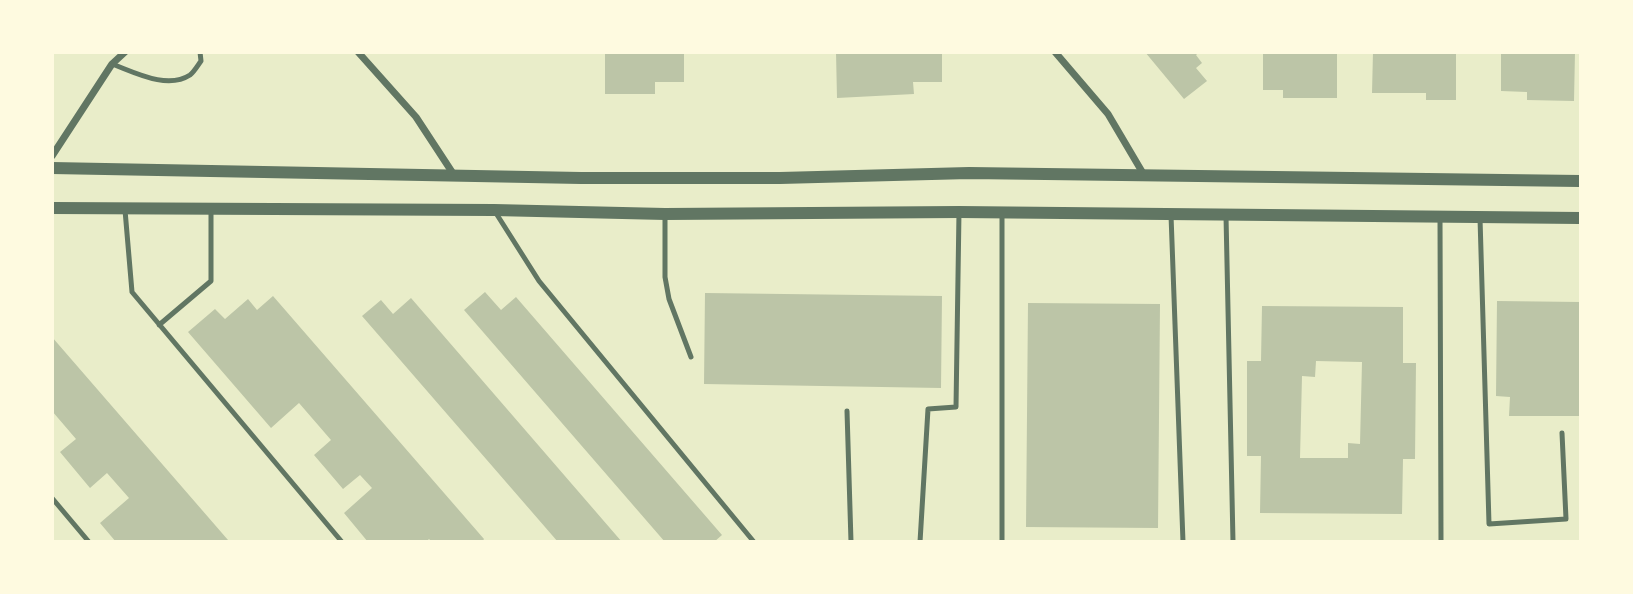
<!DOCTYPE html>
<html>
<head>
<meta charset="utf-8">
<style>
  body { margin:0 }
  #map { position:relative; width:1633px; height:594px; overflow:hidden; background:#e9edc9; font-family:"PT Sans",sans-serif }
  canvas { display:block }
  .frame { position:absolute; inset:0; border:54px solid #fefae0; pointer-events:none }
</style>
</head>
<body>
<div id="map">
<canvas width="1633" height="594"></canvas>
<div class="frame"></div>
</div>
<script>
const g = document.querySelector('canvas').getContext('2d');
g.lineJoin = 'round';
function paint(path, color) {
  g.fillStyle = color;
  g.fill(path, 'evenodd');
}
function stroke(path, color, width, dash) {
  g.strokeStyle = color;
  g.lineWidth = width;
  g.lineCap = dash ? 'butt' : 'round';
  g.setLineDash(dash || []);
  g.stroke(path);
}
const building = new Path2D(`
  M 605,52 L 684,52 L 684,82 L 655,82 L 655,94 L 605,94 Z
  M 836,52 L 942,52 L 942,82 L 913,82 L 914,94 L 837,98 Z
  M 1145,52 L 1199,52 L 1196,55 L 1202,63 L 1196,68 L 1207,81 L 1184,99 Z
  M 1263,52 L 1337,52 L 1337,98 L 1283,98 L 1283,90 L 1263,90 Z
  M 1373,52 L 1456,52 L 1456,100 L 1426,100 L 1426,93 L 1372,93 Z
  M 1501,52 L 1575,52 L 1574,101 L 1527,100 L 1527,92 L 1501,91 Z
  M 485,292 L 501,310 L 516,297 L 722,535 L 714,542 L 665,542 L 464,310 Z
  M 705,293 L 942,296 L 941,388 L 704,384 Z
  M 273,296 L 484,539 L 482,542 L 432,542 L 429,539 L 426,542 L 368,542 L 344,513 L 372,488 L 360,475 L 343,489 L 314,455 L 331,440 L 299,403 L 271,428 L 188,332 L 215,309 L 225,319 L 248,299 L 257,310 Z
  M 411,298 L 622,542 L 558,542 L 362,316 L 381,300 L 393,314 Z
  M 1497,301 L 1580,302 L 1580,416 L 1509,416 L 1510,397 L 1496,396 Z
  M 1028,303 L 1160,304 L 1158,528 L 1026,527 Z
  M 1262,306 L 1403,307 L 1403,363 L 1416,363 L 1415,459 L 1403,459 L 1402,514 L 1260,513 L 1261,456 L 1247,456 L 1247,361 L 1261,361 ZM 1316,361 L 1362,362 L 1360,444 L 1348,443 L 1348,458 L 1300,458 L 1302,376 L 1315,377 Z
  M 52,337 L 228,540 L 226,542 L 116,542 L 100,523 L 129,498 L 107,473 L 90,488 L 60,452 L 76,439 L 52,411 Z`);
const service = new Path2D(`
  M 112,64 C 134,72 167,90 190,75 C 194,72 198,65 201,61 L 200,52
  M 125,210 L 132,292 L 342,542
  M 494,210 L 539,281 L 754,542
  M 1002,213 L 1002,542
  M 665,214 L 665,277 L 669,299 L 691,357
  M 1171,215 L 1183,542
  M 1226,216 L 1233,542
  M 1440,217 L 1441,542
  M 1480,218 L 1489,524 L 1566,519 L 1562,433
  M 159,325 L 211,281 L 211,209
  M 847,411 L 851,542
  M 52,498 L 89,542
  M 920,542 L 928,409 L 956,407 L 959,212`);
const minor = new Path2D(`
  M 358,52 L 416,117 L 454,175
  M 1055,52 L 1108,114 L 1144,175
  M 52,156 L 112,64 L 125,52`);
const tertiary = new Path2D(`
  M 52,168 L 581,178 L 780,178 L 969,173 L 1580,181
  M 52,208 L 494,210 L 665,214 L 959,212 L 1580,218`);
paint(building, '#bcc5a7');
stroke(service, '#617663', 5);
stroke(minor, '#617663', 7);
stroke(tertiary, '#617663', 12);
</script>
</body>
</html>
